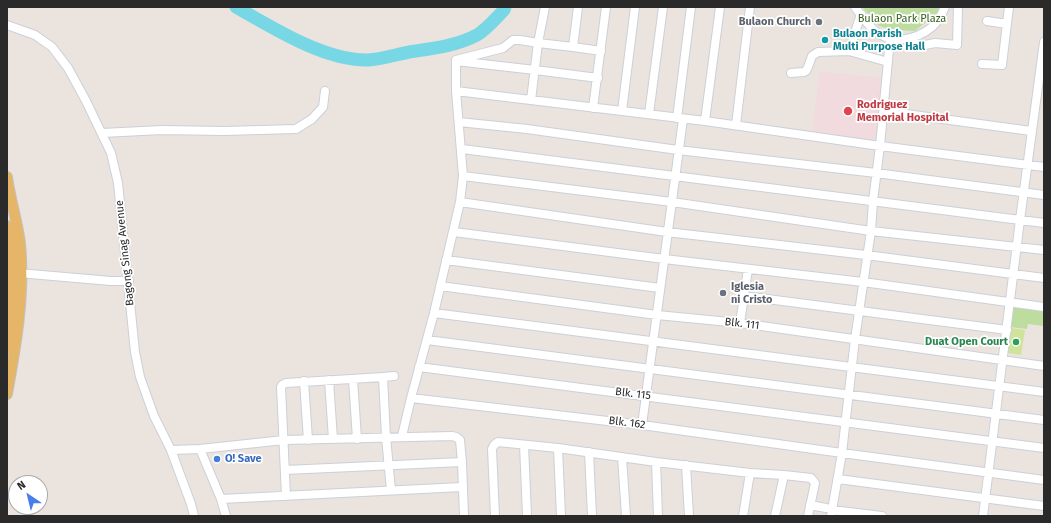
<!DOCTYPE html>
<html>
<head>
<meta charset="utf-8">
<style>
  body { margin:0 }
  #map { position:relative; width:1051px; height:523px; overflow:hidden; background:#ebe3dd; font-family:"Fira Sans",sans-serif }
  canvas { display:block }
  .frame { position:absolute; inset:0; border:8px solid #2a2a2a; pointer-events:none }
  .north { position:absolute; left:8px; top:475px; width:40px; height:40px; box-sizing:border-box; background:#fff; border:1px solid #aaa; border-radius:50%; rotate:325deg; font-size:11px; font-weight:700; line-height:16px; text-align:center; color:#2a2a2a }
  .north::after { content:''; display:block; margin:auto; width:14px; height:18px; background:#497feb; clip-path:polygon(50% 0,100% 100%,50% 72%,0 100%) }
</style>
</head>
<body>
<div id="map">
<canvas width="1051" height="523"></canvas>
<div class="frame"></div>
<div class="north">N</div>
</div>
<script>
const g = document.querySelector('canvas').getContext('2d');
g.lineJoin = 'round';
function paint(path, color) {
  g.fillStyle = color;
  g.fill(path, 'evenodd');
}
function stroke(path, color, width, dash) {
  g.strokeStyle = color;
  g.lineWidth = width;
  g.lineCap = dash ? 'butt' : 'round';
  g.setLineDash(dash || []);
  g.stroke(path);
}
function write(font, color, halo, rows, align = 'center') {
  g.font = font + ' "Fira Sans",sans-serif';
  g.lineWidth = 3.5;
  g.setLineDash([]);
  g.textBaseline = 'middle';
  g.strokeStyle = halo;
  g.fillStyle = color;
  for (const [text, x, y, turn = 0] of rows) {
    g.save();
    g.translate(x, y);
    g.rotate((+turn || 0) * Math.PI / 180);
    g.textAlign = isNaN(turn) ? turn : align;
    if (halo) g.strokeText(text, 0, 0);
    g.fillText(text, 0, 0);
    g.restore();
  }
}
const medical = new Path2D(`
  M 820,71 L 883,78 L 877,141 L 812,132 Z`);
const green = new Path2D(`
  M 862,7 L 941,7 L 938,12 L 915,31 L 895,30 L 879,26 Z
  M 1013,305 L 1044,309 L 1044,326 L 1028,324 L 1027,329 L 1010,327 Z`);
const pitch = new Path2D(`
  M 1011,328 L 1025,330 L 1021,355 L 1008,353 Z`);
const river = new Path2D(`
  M 236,7 C 273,28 325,61 368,60 C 384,59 400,53 416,51 C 437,48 458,45 477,35 C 487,29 496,18 504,10 L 505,7`);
const minor = new Path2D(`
  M 855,7 C 861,15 867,24 875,31 C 892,45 916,40 932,27 C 938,22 942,14 945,7
  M 987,21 L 1007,24
  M 7,25 L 35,35 L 52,47 L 68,68 L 86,101 L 111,153 L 118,183 L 135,352 L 140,377 L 154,416 L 171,450 L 191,504 L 194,516
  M 912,38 L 916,44 L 920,46 L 935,43 L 957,45 L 958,7
  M 573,47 L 578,7
  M 849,51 L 861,14
  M 456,61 L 535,70 L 598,78
  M 982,64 L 1002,65 L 1009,7
  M 791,73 L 804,72 L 806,71 L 808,67 L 812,56 L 818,52 L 849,51 L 888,62
  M 456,91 L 705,121 L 880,146 L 1044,167
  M 531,100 L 538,43 L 545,7
  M 593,108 L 606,7
  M 622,111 L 635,7
  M 884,111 L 1031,131
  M 649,114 L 663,7
  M 677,118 L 691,7
  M 705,121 L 720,7
  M 459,122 L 527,129 L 678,150 L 876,173 L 1044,195
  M 736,125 L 750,7
  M 102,133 L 162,130 L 224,131 L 296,129 L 312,119 L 323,107 L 325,91
  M 462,149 L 1044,223
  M 463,176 L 672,202 L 871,231 L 1044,250
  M 460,202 L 667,232 L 866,255 L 1044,278
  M 454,232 L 664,259 L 863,282 L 1044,307
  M 446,260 L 660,288
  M 7,272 L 111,281 L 129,281
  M 440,286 L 657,315 L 740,323 L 1044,366
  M 744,296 L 1007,330
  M 434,313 L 1044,392
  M 740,323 L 748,269
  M 427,340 L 1044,420
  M 419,367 L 1044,448
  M 383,377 L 394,376
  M 353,379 L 357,439
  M 329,380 L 333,439
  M 304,381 L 308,440
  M 411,398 L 642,425 L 842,453 L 1044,480
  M 642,425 L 683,119
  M 402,436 L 411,398 L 434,313 L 460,202 L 463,176 L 456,91 L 456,60 L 503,48 L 513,40 L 520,40 L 538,43 L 573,47 L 601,51
  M 524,445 L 527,516
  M 558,448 L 561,516
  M 200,449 L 221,499 L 462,487
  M 171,450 L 200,449 L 284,440 L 452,436 L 456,437 L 460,440 L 462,462 L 464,516
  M 589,452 L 592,516
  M 622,457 L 626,516
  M 656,462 L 658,516
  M 686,465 L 689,516
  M 285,470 L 462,462
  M 838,479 L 1044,506
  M 286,496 L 281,387 L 282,385 L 286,383 L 383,377 L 386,437 L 391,490
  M 221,499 L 226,516
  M 810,505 L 826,508
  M 832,510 L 882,516
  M 495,516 L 492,449 L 494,445 L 498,442 L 558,448 L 656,462 L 750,473 L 784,475 L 811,478 L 815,483 L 808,516
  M 743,516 L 750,473
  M 775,516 L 784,475
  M 831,516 L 842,453 L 855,339 L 871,231 L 873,201 L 880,146 L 890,39
  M 983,516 L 1020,220 L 1044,42`);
const major = new Path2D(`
  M 7,177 C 10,199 17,220 20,243 C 25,293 16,345 7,394
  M 7,226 C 16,268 12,306 7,348`);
const markers = [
  [819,22,4,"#6b7280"],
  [825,40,4,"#0f9aa8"],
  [848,111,5,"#e0444e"],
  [723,293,4,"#6b7280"],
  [1016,342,4,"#2e9e5b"],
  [217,459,4,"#3f7fe0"]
];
const parkNames = [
  ["Bulaon Park Plaza",902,19]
];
const worshipNames = [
  ["Bulaon Church",811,22],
  ["Iglesia",731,287,"left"],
  ["ni Cristo",731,300,"left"]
];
const cultureNames = [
  ["Bulaon Parish",833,34],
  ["Multi Purpose Hall",833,47]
];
const healthNames = [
  ["Rodriguez",857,105],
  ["Memorial Hospital",857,118]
];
const streetNames = [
  ["Bagong Sinag Avenue",125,253,-96],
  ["Blk. 111",742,324,7],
  ["Blk. 115",633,394,7],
  ["Blk. 162",627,423,7]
];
const leisureNames = [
  ["Duat Open Court",1008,342]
];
const shopNames = [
  ["O! Save",225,459]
];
paint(medical, '#f1dbdf');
paint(green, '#bcdd9d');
paint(pitch, '#cfe49a');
stroke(river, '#78d7e5', 13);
stroke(minor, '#cbd0da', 10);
stroke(major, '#c3c3c3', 12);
stroke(minor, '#fff', 8);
stroke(major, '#e5b667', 10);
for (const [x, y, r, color] of markers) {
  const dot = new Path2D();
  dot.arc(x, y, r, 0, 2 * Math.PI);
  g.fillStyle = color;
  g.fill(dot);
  stroke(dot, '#fff', 1.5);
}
write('11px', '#366120', '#fff', parkNames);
write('bold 11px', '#5b616d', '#fff', worshipNames, 'right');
write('bold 11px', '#0d838f', '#fff', cultureNames, 'left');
write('bold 11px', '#be3a42', '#fff', healthNames, 'left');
write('11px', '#2a2a2a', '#fff', streetNames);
write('bold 11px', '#27864d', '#fff', leisureNames, 'right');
write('bold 11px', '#366cbe', '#fff', shopNames, 'left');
</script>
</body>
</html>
